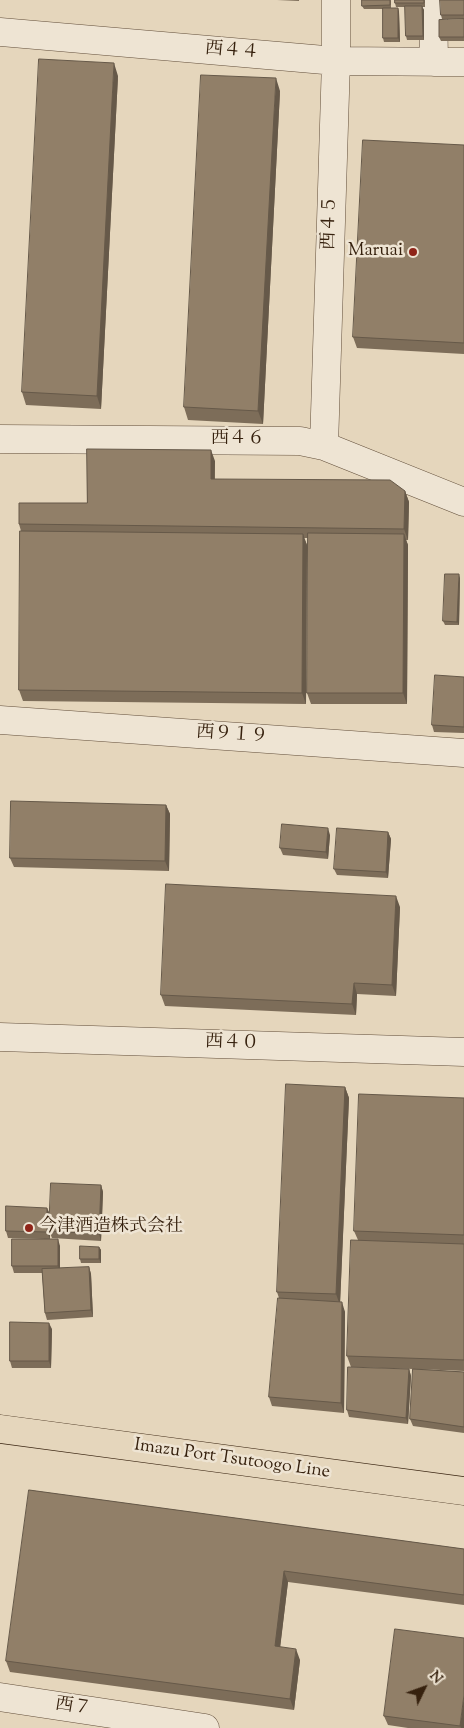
<!DOCTYPE html>
<html>
<head>
<meta charset="utf-8">
<style>
  body { margin:0 }
  #map { position:relative; width:464px; height:1728px; overflow:hidden; background:#e5d6bc; font-family:"Sorts Mill Goudy",serif }
  canvas { display:block }
  .north { position:absolute; left:399px; top:1663px; width:50px; height:50px; -webkit-text-stroke:4px #eee4d3; paint-order:stroke; rotate:48deg; font-size:14px; font-weight:700; line-height:20px; text-align:center; color:#36210e }
  .north::after { content:''; display:block; margin:auto; width:18px; height:22px; background:#36210e; clip-path:polygon(50% 0,100% 100%,50% 72%,0 100%) }
</style>
</head>
<body>
<div id="map">
<canvas width="464" height="1728"></canvas>
<div class="north">N</div>
</div>
<script>
const g = document.querySelector('canvas').getContext('2d');
g.lineJoin = 'round';
function stroke(path, color, width, dash) {
  g.strokeStyle = color;
  g.lineWidth = width;
  g.lineCap = dash ? 'butt' : 'round';
  g.setLineDash(dash || []);
  g.stroke(path);
}
function paint(path, color) {
  g.fillStyle = color;
  g.fill(path, 'evenodd');
}
function write(font, color, halo, rows, align = 'center') {
  g.font = font + ' "Sorts Mill Goudy","Noto Serif JP",serif';
  g.lineWidth = 5;
  g.setLineDash([]);
  g.textBaseline = 'middle';
  g.strokeStyle = halo;
  g.fillStyle = color;
  for (const [text, x, y, turn = 0] of rows) {
    g.save();
    g.translate(x, y);
    g.rotate((+turn || 0) * Math.PI / 180);
    g.textAlign = isNaN(turn) ? turn : align;
    if (halo) g.strokeText(text, 0, 0);
    g.fillText(text, 0, 0);
    g.restore();
  }
}
const minor = new Path2D(`
  M 433,0 L 434,62
  M 0,32 L 336,61 L 464,62
  M 0,439 L 300,441 L 324,446 L 464,502
  M 324,446 L 336,61 L 336,0
  M 0,720 L 464,753
  M 0,1037 L 464,1052
  M 0,1697 L 205,1728`);
const major = new Path2D(`
  M 0,1429 L 464,1491`);
const wall = new Path2D(`
  M 277,0 L 299,0 L 299,1 Z
  M 391,0 L 391,8 L 398,8 L 399,12 L 400,42 L 384,42 L 383,38 L 383,9 L 364,9 L 362,6 Z
  M 425,0 L 425,7 L 422,7 L 424,10 L 424,40 L 407,40 L 406,36 L 405,7 L 396,7 L 395,3 Z
  M 464,0 L 464,19 L 442,19 L 441,15 Z
  M 464,19 L 464,41 L 441,41 L 439,37 Z
  M 118,76 L 101,409 L 26,405 L 22,392 Z
  M 280,91 L 263,424 L 188,420 L 184,407 Z
  M 464,145 L 464,354 L 357,348 L 353,337 Z
  M 215,461 L 215,479 L 405,491 L 409,502 L 408,540 L 406,540 L 408,545 L 407,704 L 311,704 L 307,693 L 308,538 L 304,538 L 307,545 L 306,704 L 23,701 L 19,690 L 21,531 L 19,524 L 87,503 Z
  M 460,578 L 459,625 L 445,625 L 443,621 Z
  M 464,677 L 464,733 L 434,732 L 432,725 Z
  M 166,805 L 170,814 L 169,871 L 14,867 L 10,858 Z
  M 388,832 L 391,839 L 388,878 L 337,875 L 334,869 Z
  M 330,835 L 328,859 L 283,855 L 280,848 Z
  M 400,907 L 396,996 L 357,994 L 356,1015 L 165,1006 L 161,995 Z
  M 345,1087 L 349,1098 L 340,1302 L 345,1312 L 344,1413 L 272,1406 L 269,1397 L 279,1298 L 277,1292 Z
  M 464,1098 L 464,1371 L 418,1369 L 464,1372 L 464,1433 L 413,1426 L 410,1419 L 413,1369 L 351,1367 L 347,1356 L 358,1240 L 354,1231 Z
  M 101,1185 L 103,1192 L 101,1241 L 52,1238 L 50,1233 L 50,1239 L 60,1246 L 60,1268 L 89,1267 L 91,1274 L 93,1317 L 47,1320 L 45,1313 L 42,1273 L 14,1273 L 12,1266 L 45,1239 L 8,1238 L 6,1231 L 50,1215 Z
  M 99,1247 L 101,1250 L 101,1263 L 81,1263 L 80,1259 Z
  M 52,1329 L 51,1368 L 12,1368 L 10,1361 Z
  M 409,1369 L 411,1376 L 408,1424 L 349,1417 L 347,1410 Z
  M 29,1490 L 464,1549 L 464,1605 L 288,1582 L 280,1647 L 300,1660 L 294,1710 L 10,1672 L 6,1661 Z
  M 395,1629 L 464,1728 L 408,1728 L 388,1725 L 384,1716 Z`);
const shadedWall = new Path2D(`
  M 422,6 L 424,10 L 424,40 L 423,36 Z
  M 398,8 L 399,12 L 400,42 L 398,38 Z
  M 114,63 L 118,76 L 101,409 L 97,396 Z
  M 276,78 L 280,91 L 263,424 L 258,411 Z
  M 211,450 L 215,461 L 214,490 L 211,479 Z
  M 405,491 L 409,502 L 408,540 L 404,529 Z
  M 303,534 L 307,545 L 306,704 L 302,693 Z
  M 404,534 L 408,545 L 407,704 L 403,693 Z
  M 459,574 L 460,578 L 459,625 L 457,622 Z
  M 166,805 L 170,814 L 169,871 L 165,861 Z
  M 328,828 L 330,835 L 328,859 L 326,852 Z
  M 388,832 L 391,839 L 388,878 L 386,872 Z
  M 396,896 L 400,907 L 396,996 L 392,985 Z
  M 354,983 L 357,994 L 356,1015 L 352,1004 Z
  M 345,1087 L 349,1098 L 340,1305 L 336,1294 Z
  M 101,1185 L 103,1192 L 101,1241 L 99,1234 Z
  M 47,1208 L 50,1214 L 50,1239 L 47,1232 Z
  M 58,1239 L 60,1246 L 60,1273 L 58,1266 Z
  M 99,1247 L 101,1250 L 101,1263 L 99,1259 Z
  M 89,1267 L 91,1274 L 93,1317 L 91,1310 Z
  M 342,1302 L 345,1312 L 344,1413 L 341,1403 Z
  M 49,1323 L 52,1329 L 51,1368 L 49,1361 Z
  M 409,1369 L 411,1376 L 408,1424 L 406,1418 Z
  M 284,1571 L 288,1582 L 279,1657 L 275,1646 Z
  M 296,1649 L 300,1660 L 294,1710 L 290,1699 Z
  M 464,1695 L 464,1728 L 461,1728 L 460,1726 Z`);
const building = new Path2D(`
  M 362,0 L 390,0 L 390,5 L 362,6 Z
  M 395,0 L 424,0 L 424,3 L 395,3 Z
  M 440,0 L 464,0 L 464,15 L 441,15 Z
  M 405,6 L 422,6 L 423,36 L 406,36 Z
  M 383,8 L 398,8 L 398,38 L 383,38 Z
  M 464,19 L 464,37 L 439,37 L 439,20 Z
  M 39,59 L 114,63 L 97,396 L 22,392 Z
  M 201,75 L 276,78 L 258,411 L 184,407 Z
  M 363,140 L 464,145 L 464,343 L 353,337 Z
  M 87,449 L 211,450 L 211,479 L 390,480 L 405,491 L 404,529 L 19,524 L 19,503 L 87,503 Z
  M 20,531 L 303,534 L 302,693 L 19,690 Z
  M 308,533 L 404,534 L 403,693 L 307,693 Z
  M 445,574 L 459,574 L 457,622 L 443,621 Z
  M 435,675 L 464,677 L 464,727 L 432,725 Z
  M 11,801 L 166,805 L 165,861 L 10,858 Z
  M 282,824 L 328,828 L 326,852 L 280,848 Z
  M 337,828 L 388,832 L 386,872 L 334,869 Z
  M 166,884 L 396,896 L 392,985 L 354,983 L 352,1004 L 161,995 Z
  M 286,1084 L 345,1087 L 336,1294 L 277,1292 Z
  M 359,1094 L 464,1098 L 464,1235 L 354,1231 Z
  M 51,1183 L 101,1185 L 99,1234 L 49,1231 Z
  M 6,1206 L 47,1208 L 47,1232 L 6,1231 Z
  M 12,1239 L 58,1239 L 58,1266 L 12,1266 Z
  M 351,1240 L 464,1244 L 464,1360 L 347,1356 Z
  M 80,1246 L 99,1247 L 99,1259 L 80,1259 Z
  M 89,1267 L 91,1310 L 45,1313 L 42,1269 Z
  M 278,1298 L 342,1302 L 341,1403 L 269,1397 Z
  M 10,1322 L 49,1323 L 49,1361 L 10,1361 Z
  M 348,1367 L 409,1369 L 406,1418 L 347,1410 Z
  M 413,1369 L 464,1372 L 464,1427 L 410,1419 Z
  M 29,1490 L 464,1549 L 464,1595 L 284,1571 L 275,1646 L 296,1649 L 290,1699 L 6,1661 Z
  M 395,1629 L 464,1638 L 464,1695 L 460,1726 L 384,1716 Z`);
const markers = [
  [413,252,5,"#8f2418"],
  [29,1228,5,"#8f2418"]
];
const streetNames = [
  ["西４４",232,52,5],
  ["西４５",331,223,-88],
  ["西４６",238,440],
  ["西９１９",232,736,4],
  ["西４０",232,1044,2],
  ["Imazu Port Tsutoogo Line",232,1460,8],
  ["西７",73,1708,9]
];
const poiNames = [
  ["Maruai",403,252],
  ["今津酒造株式会社",39,1228,"left"]
];
stroke(minor, '#624e3a', 29);
stroke(major, '#36210e', 29);
stroke(minor, '#eee4d3', 28);
stroke(major, '#e5d6bc', 28);
paint(wall, '#7d6d59');
paint(shadedWall, '#665949');
paint(building, '#917f68');
stroke(building, '#665949', 1);
for (const [x, y, r, color] of markers) {
  const dot = new Path2D();
  dot.arc(x, y, r, 0, 2 * Math.PI);
  g.fillStyle = color;
  g.fill(dot);
  stroke(dot, '#eee4d3', 2);
}
write('18px', '#36210e', '#eee4d3', streetNames);
write('18px', '#36210e', '#eee4d3', poiNames, 'right');
</script>
</body>
</html>
